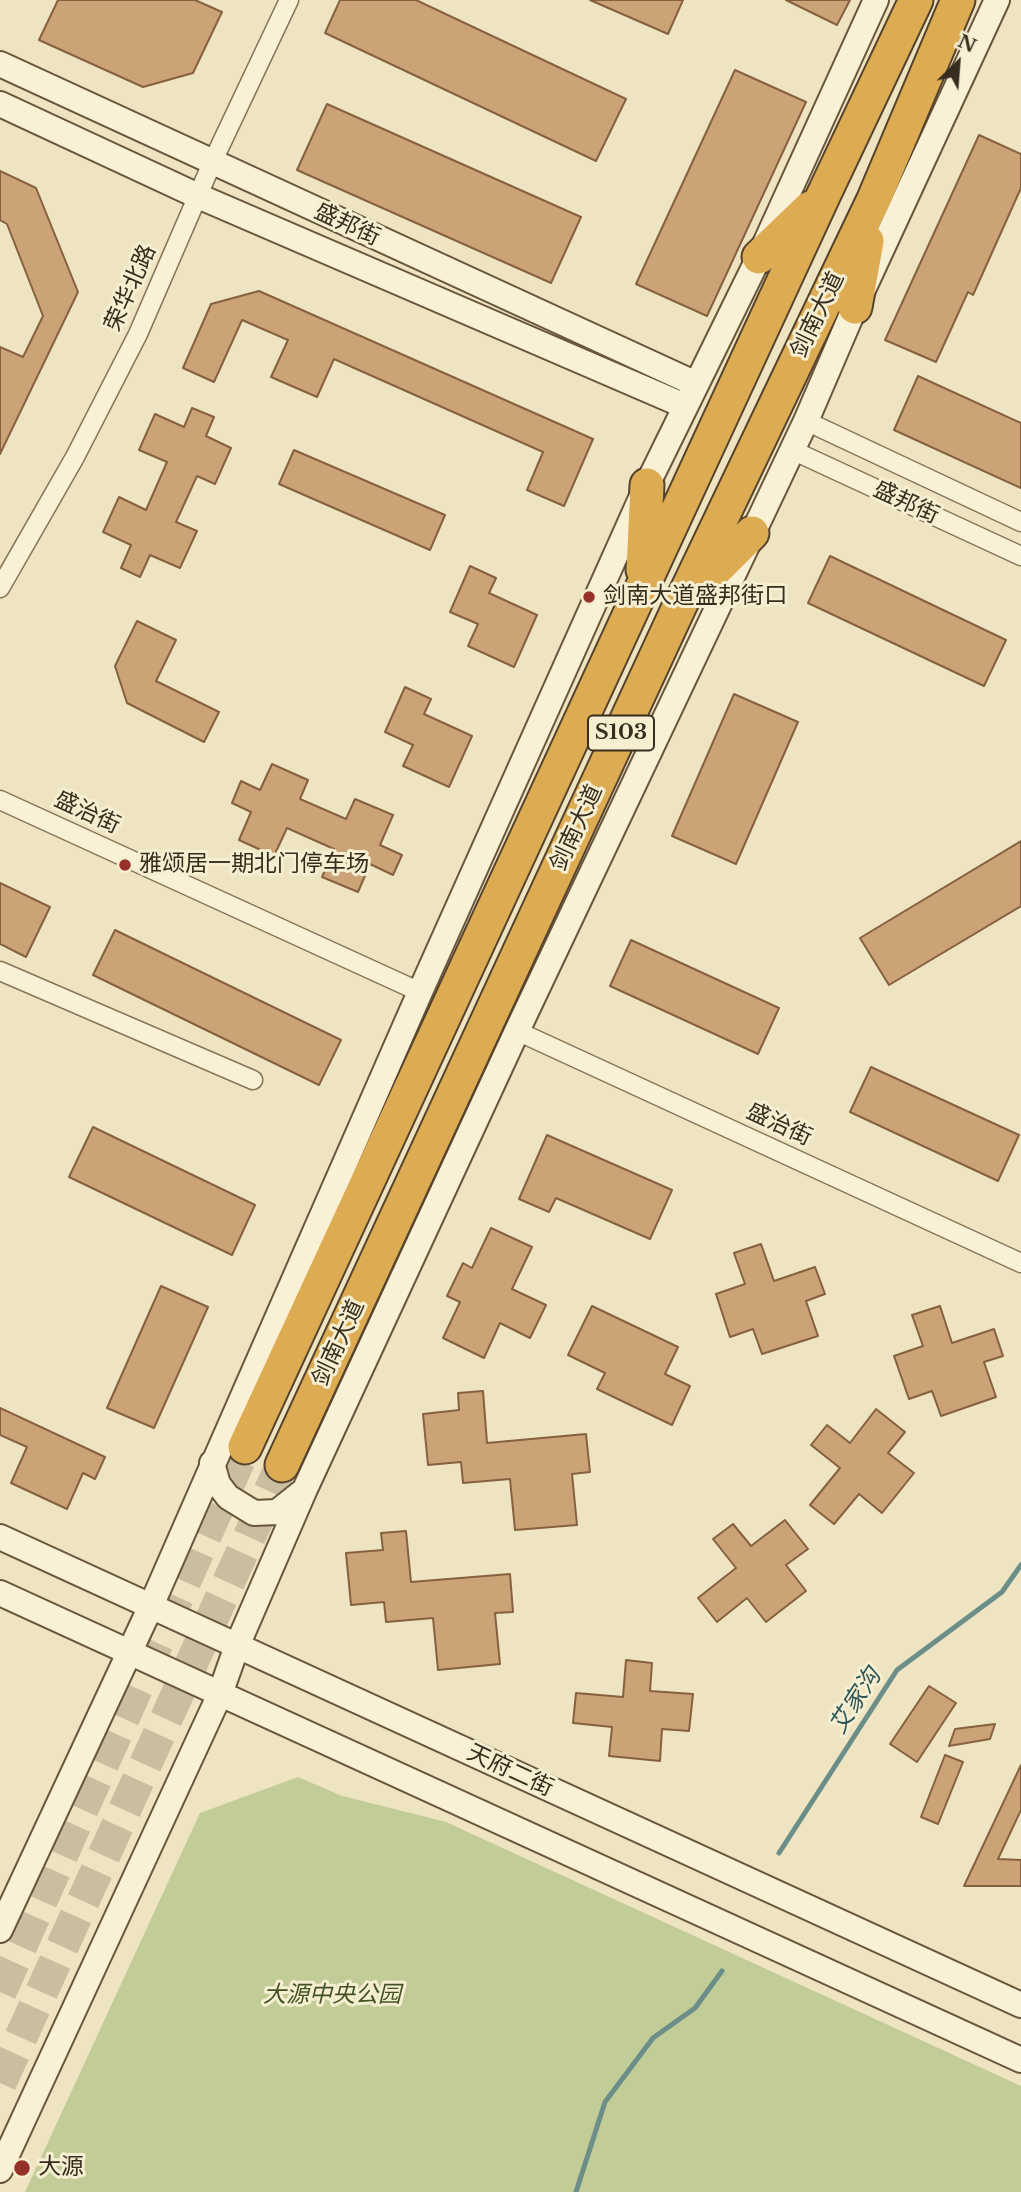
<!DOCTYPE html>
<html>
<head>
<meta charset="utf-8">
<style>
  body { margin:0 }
  #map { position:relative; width:1021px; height:2192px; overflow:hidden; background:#eee4c1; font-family:"Libre Baskerville",serif }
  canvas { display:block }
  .north { position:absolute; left:923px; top:28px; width:70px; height:70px; -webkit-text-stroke:5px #f5eed1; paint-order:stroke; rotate:25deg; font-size:19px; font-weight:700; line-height:28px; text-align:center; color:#372c1d }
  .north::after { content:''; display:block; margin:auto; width:24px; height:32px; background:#372c1d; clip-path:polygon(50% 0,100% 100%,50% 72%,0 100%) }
</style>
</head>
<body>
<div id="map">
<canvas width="1021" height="2192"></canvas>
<div class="north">N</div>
</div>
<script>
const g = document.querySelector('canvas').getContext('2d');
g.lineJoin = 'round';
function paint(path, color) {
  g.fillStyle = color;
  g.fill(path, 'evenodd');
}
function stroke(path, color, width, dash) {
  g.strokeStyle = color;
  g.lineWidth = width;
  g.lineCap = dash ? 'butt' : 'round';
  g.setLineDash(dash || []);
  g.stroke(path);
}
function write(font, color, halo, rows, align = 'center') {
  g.font = font + ' "Libre Baskerville","Noto Sans SC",serif';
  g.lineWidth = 6;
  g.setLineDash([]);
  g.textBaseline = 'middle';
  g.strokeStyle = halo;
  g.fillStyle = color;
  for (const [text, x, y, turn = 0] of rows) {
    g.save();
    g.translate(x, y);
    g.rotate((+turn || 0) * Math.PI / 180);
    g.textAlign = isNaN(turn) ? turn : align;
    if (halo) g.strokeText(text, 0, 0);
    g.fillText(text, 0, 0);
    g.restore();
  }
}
const green = new Path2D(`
  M 298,1777 L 342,1796 L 446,1822 L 1021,2086 L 1021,2192 L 25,2192 L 200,1813 Z`);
const stream = new Path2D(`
  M 779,1853 L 897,1670 L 1002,1592 L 1021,1565
  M 576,2192 L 605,2102 L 653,2038 L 695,2008 L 722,1971`);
const building = new Path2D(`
  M 58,0 L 195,0 L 222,12 L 193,73 L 143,87 L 39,40 Z
  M 340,0 L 416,0 L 626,99 L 596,161 L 325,33 Z
  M 590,0 L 683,0 L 668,34 Z
  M 786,0 L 850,0 L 837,25 Z
  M 735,70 L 806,102 L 707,316 L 636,284 Z
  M 327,104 L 581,217 L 551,283 L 297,170 Z
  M 979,135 L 1021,154 L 1021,188 L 973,295 L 968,292 L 936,362 L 885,340 Z
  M 0,171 L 36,188 L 78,292 L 0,454 L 0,347 L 23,357 L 43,316 L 7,224 L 0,220 Z
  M 259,291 L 593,439 L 564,506 L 527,490 L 543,452 L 334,359 L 317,397 L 271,377 L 288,340 L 242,320 L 214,382 L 183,368 L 211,304 Z
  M 918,376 L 1021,423 L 1021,488 L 894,430 Z
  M 192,408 L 214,417 L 206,436 L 231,448 L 215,484 L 197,476 L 176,522 L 197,531 L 180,568 L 150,555 L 140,577 L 121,568 L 131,545 L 103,532 L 119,497 L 146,510 L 167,462 L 139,450 L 155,414 L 184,427 Z
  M 294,450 L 445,515 L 430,550 L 279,484 Z
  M 830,556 L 1006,640 L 984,686 L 808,603 Z
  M 470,566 L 496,578 L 489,593 L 537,615 L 514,667 L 468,646 L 478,624 L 450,612 Z
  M 137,621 L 176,640 L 156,681 L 219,712 L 204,742 L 127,703 L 115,666 Z
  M 405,687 L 431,699 L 424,714 L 472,736 L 449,787 L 403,766 L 413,745 L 385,732 Z
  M 734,694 L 798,722 L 736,864 L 672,836 Z
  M 272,764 L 308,780 L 300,799 L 346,819 L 355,799 L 393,815 L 380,845 L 402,855 L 393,875 L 370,864 L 358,892 L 322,877 L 334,849 L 287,828 L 274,856 L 239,840 L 251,812 L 232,803 L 241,781 L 260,790 Z
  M 1021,841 L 1021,906 L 889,985 L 860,938 Z
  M 0,883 L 50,907 L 26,957 L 0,944 Z
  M 115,930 L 341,1040 L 319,1085 L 93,975 Z
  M 631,940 L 779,1008 L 758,1054 L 610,986 Z
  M 871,1067 L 1019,1135 L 998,1181 L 850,1112 Z
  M 93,1127 L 255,1205 L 232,1255 L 69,1177 Z
  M 547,1135 L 672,1190 L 650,1239 L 556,1198 L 549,1212 L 519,1199 Z
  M 491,1228 L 532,1247 L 512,1289 L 546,1305 L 530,1338 L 500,1323 L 484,1358 L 443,1338 L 460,1302 L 447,1296 L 463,1263 L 472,1268 Z
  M 761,1244 L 774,1281 L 815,1267 L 825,1294 L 806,1301 L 818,1336 L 762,1354 L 753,1329 L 730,1337 L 716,1294 L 745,1284 L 734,1253 Z
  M 161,1286 L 208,1307 L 154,1428 L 107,1408 Z
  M 592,1306 L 678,1347 L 665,1374 L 690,1386 L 672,1425 L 597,1389 L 605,1373 L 568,1355 Z
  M 940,1306 L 952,1343 L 994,1329 L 1003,1356 L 984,1362 L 996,1397 L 941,1416 L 932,1391 L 909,1399 L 894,1356 L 923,1346 L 912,1315 Z
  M 483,1391 L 487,1443 L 586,1434 L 590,1472 L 572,1474 L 577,1525 L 515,1530 L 510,1479 L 463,1483 L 461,1462 L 428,1465 L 423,1414 L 459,1410 L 458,1393 Z
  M 0,1408 L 105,1457 L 95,1479 L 83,1473 L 67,1509 L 11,1483 L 27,1447 L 0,1435 Z
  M 876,1409 L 905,1432 L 888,1453 L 914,1473 L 882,1513 L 859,1494 L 834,1524 L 810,1505 L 840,1468 L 811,1445 L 827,1425 L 850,1443 Z
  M 785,1520 L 808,1549 L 786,1565 L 806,1591 L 766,1622 L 747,1598 L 717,1622 L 698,1598 L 736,1568 L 713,1539 L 733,1524 L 751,1546 Z
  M 406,1531 L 411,1582 L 510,1574 L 513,1612 L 495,1613 L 500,1664 L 438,1670 L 433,1618 L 386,1622 L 384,1602 L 351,1605 L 346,1553 L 383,1550 L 381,1533 Z
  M 626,1660 L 652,1663 L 650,1691 L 693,1694 L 689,1731 L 662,1729 L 660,1761 L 609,1756 L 612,1727 L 573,1723 L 576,1693 L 623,1697 Z
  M 929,1686 L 956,1703 L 917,1762 L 890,1744 Z
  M 995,1724 L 990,1739 L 949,1746 L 955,1729 Z
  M 945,1755 L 963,1762 L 938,1824 L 921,1817 Z
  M 1021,1765 L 1021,1810 L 998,1859 L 1021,1860 L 1021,1886 L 964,1886 Z`);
const highwayTunnel = new Path2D(`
  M 0,1992 L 245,1447
  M 0,2083 L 282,1465`);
const street = new Path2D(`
  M 806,421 L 1021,522
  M 792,450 L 1021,556
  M 0,588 L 75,457 L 138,334 L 212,163 L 289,0
  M 0,800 L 420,992
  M 0,971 L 253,1080
  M 517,1031 L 1021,1263`);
const secondary = new Path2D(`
  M 0,64 L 696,384
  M 0,104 L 198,196 L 685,406
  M 212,1463 L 218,1484 L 228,1497 L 254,1513 L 277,1512 L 301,1493
  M 0,1537 L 1021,2005
  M 0,1593 L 1021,2060
  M 0,1930 L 151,1606 L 420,992 L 647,485 L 759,257 L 876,0
  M 0,2170 L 220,1694 L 237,1646 L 305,1489 L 517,1031 L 806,421 L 855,307 L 997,0`);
const highway = new Path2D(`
  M 759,257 L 810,208
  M 855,307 L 867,241
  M 643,570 L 647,485
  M 699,586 L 752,533
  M 245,1447 L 824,194 L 916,0
  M 282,1465 L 680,605 L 874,199 L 958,0`);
const markers = [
  [589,597,7,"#963229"],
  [125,865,7,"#963229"],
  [22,2168,9,"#963229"]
];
const shields = [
  [621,733,66]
];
const shieldNames = [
  ["S103",621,733]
];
const streetNames = [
  ["盛邦街",347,225,25],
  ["荣华北路",131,288,-66],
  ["剑南大道",818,315,-64],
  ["盛邦街",906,503,25],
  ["盛治街",87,813,25],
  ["剑南大道",577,828,-65],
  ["盛治街",779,1125,25],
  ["剑南大道",339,1343,-65],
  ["天府二街",510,1771,25]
];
const poiNames = [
  ["剑南大道盛邦街口",603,597],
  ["雅颂居一期北门停车场",139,865],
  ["大源",38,2168]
];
const parkNames = [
  ["大源中央公园",332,1996]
];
const waterNames = [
  ["艾家沟",856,1701,-57]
];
paint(green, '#c1cc96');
stroke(stream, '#6b8e88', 5);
paint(building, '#cca277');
stroke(building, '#86613f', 2);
stroke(highwayTunnel, '#c9bfa0', 33, [33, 17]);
stroke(street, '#877559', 21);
stroke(secondary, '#69563c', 28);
stroke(highway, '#55432d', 37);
stroke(street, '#f9f1d5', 18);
stroke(secondary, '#f9f1d5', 24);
stroke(highway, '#ddac52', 33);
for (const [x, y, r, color] of markers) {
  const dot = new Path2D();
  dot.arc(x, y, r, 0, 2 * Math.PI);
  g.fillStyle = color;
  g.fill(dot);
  stroke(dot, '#f5eed1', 2.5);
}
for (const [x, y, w] of shields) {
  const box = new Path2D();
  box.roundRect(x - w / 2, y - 17.5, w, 35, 5);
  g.fillStyle = '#f5eed1';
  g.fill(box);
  stroke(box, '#372c1d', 2);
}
write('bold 21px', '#372c1d', null, shieldNames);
write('23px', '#372c1d', '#f5eed1', streetNames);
write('23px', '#372c1d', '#f5eed1', poiNames, 'left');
write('italic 23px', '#435324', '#f5eed1', parkNames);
write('italic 24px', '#2c5657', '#f5eed1', waterNames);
</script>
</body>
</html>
